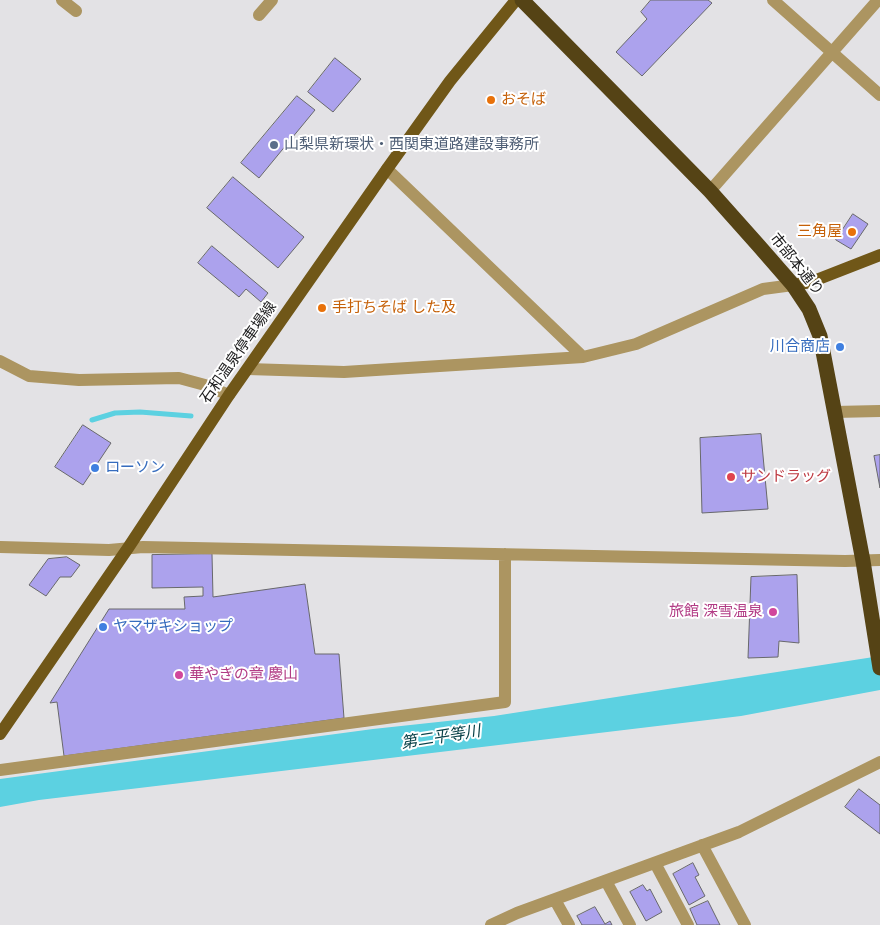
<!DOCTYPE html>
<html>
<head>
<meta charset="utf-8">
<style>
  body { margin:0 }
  canvas { display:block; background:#e3e2e5 }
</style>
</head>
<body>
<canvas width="880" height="925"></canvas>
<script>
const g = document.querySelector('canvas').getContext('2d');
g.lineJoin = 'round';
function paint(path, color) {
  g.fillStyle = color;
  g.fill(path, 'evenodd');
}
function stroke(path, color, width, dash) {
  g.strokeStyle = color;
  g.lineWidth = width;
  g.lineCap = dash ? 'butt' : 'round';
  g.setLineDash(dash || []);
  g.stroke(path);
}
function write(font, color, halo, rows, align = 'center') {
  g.font = font + ' Poppins,"Noto Sans JP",sans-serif';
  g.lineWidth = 4;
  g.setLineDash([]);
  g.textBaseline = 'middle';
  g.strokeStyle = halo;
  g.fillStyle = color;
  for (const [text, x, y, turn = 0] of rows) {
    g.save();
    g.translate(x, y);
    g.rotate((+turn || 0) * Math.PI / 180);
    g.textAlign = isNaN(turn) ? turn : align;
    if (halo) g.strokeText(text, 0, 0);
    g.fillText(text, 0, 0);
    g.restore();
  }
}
const water = new Path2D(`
  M 880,656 L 880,690 L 741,716 L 39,800 L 0,807 L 0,779 L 373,729 L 494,716 Z`);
const stream = new Path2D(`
  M 92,420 L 115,413 L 140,412 L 191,416`);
const building = new Path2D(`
  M 651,0 L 708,0 L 712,3 L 642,76 L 616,52 L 647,19 L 641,12 Z
  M 335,58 L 361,79 L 333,112 L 308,92 Z
  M 297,96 L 315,110 L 259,178 L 241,163 Z
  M 233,177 L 304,237 L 278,268 L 207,208 Z
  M 853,214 L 868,224 L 851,249 L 836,240 Z
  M 212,246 L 268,293 L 261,302 L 246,289 L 239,297 L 198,263 Z
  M 83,425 L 111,443 L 83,485 L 55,467 Z
  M 761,434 L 768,509 L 702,513 L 700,438 Z
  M 880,455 L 880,488 L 874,456 Z
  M 212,554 L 213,597 L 305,584 L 315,654 L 339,654 L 344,718 L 64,756 L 57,702 L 50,703 L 109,609 L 185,609 L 184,597 L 203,596 L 203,587 L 152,588 L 152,555 Z
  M 67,557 L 80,565 L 71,577 L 60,577 L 46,596 L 29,585 L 48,559 Z
  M 797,575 L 799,643 L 779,641 L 778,657 L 748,658 L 751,577 Z
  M 859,789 L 880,805 L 880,834 L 845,807 Z
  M 693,863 L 699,875 L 695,877 L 705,896 L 689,905 L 673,874 Z
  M 643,885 L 647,891 L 650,889 L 662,912 L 646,921 L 630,892 Z
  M 708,901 L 720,925 L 697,925 L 690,909 Z
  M 595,907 L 605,924 L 610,921 L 612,925 L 582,925 L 577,916 Z`);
const minor = new Path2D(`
  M 62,0 L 76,11
  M 773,0 L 880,95
  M 259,15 L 272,0
  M 387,169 L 583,357
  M 710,191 L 878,0
  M 0,361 L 29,376 L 79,380 L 179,378 L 205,385 L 229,395
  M 248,369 L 344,372 L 583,357 L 636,344 L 763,289 L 793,285
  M 834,412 L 880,411
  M 0,547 L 109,550 L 143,547 L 845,561 L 880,560
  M 0,770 L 505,702 L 505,554
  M 702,845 L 745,925
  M 655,863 L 688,925
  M 606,881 L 630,925
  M 555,900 L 569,925
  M 491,925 L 517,913 L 739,832 L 880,762`);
const major = new Path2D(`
  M 793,285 L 811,282 L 880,255
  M 0,734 L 128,548 L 229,395 L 387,169 L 450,81 L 516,0`);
const highway = new Path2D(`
  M 522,0 L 710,191 L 759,246 L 793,285 L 809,309 L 820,336 L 863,561 L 880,668`);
const markers = [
  [491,100,5,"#e8710a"],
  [274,145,5,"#5c6f8a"],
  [852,232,5,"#e8710a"],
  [322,308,5,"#e8710a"],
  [840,347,5,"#3f7fe0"],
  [95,468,5,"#3f7fe0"],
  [731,477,5,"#e0444e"],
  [773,612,5,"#d1479c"],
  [103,627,5,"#3f7fe0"],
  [179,675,5,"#d1479c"]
];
const foodNames = [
  ["おそば",501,100],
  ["三角屋",842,232,"right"],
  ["手打ちそば した及",332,308]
];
const serviceNames = [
  ["山梨県新環状・西関東道路建設事務所",284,145]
];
const streetNames = [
  ["市部本通り",796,265,51],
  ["石和温泉停車場線",239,353,-55]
];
const shopNames = [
  ["川合商店",830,347,"right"],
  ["ローソン",105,468],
  ["ヤマザキショップ",113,627]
];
const healthNames = [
  ["サンドラッグ",741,477]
];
const hotelNames = [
  ["旅館 深雪温泉",763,612],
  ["華やぎの章 慶山",189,675,"left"]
];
const waterNames = [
  ["第二平等川",441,738,-9]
];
paint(water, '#5cd1e1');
stroke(stream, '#5cd1e1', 5);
paint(building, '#aca2ed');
stroke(building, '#68686b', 1);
stroke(minor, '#ac9561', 12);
stroke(major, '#705718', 12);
stroke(highway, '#554315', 15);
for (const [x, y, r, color] of markers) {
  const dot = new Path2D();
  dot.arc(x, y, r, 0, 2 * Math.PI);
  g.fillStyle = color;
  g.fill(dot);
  stroke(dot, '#fff', 2);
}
write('15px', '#c56008', '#fff', foodNames, 'left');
write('15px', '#4e5e75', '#fff', serviceNames, 'left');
write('15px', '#1c1c1d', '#fff', streetNames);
write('15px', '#366cbe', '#fff', shopNames, 'left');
write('15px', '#be3a42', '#fff', healthNames, 'left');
write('15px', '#b23c85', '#fff', hotelNames, 'right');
write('italic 16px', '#094148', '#fff', waterNames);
</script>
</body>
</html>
